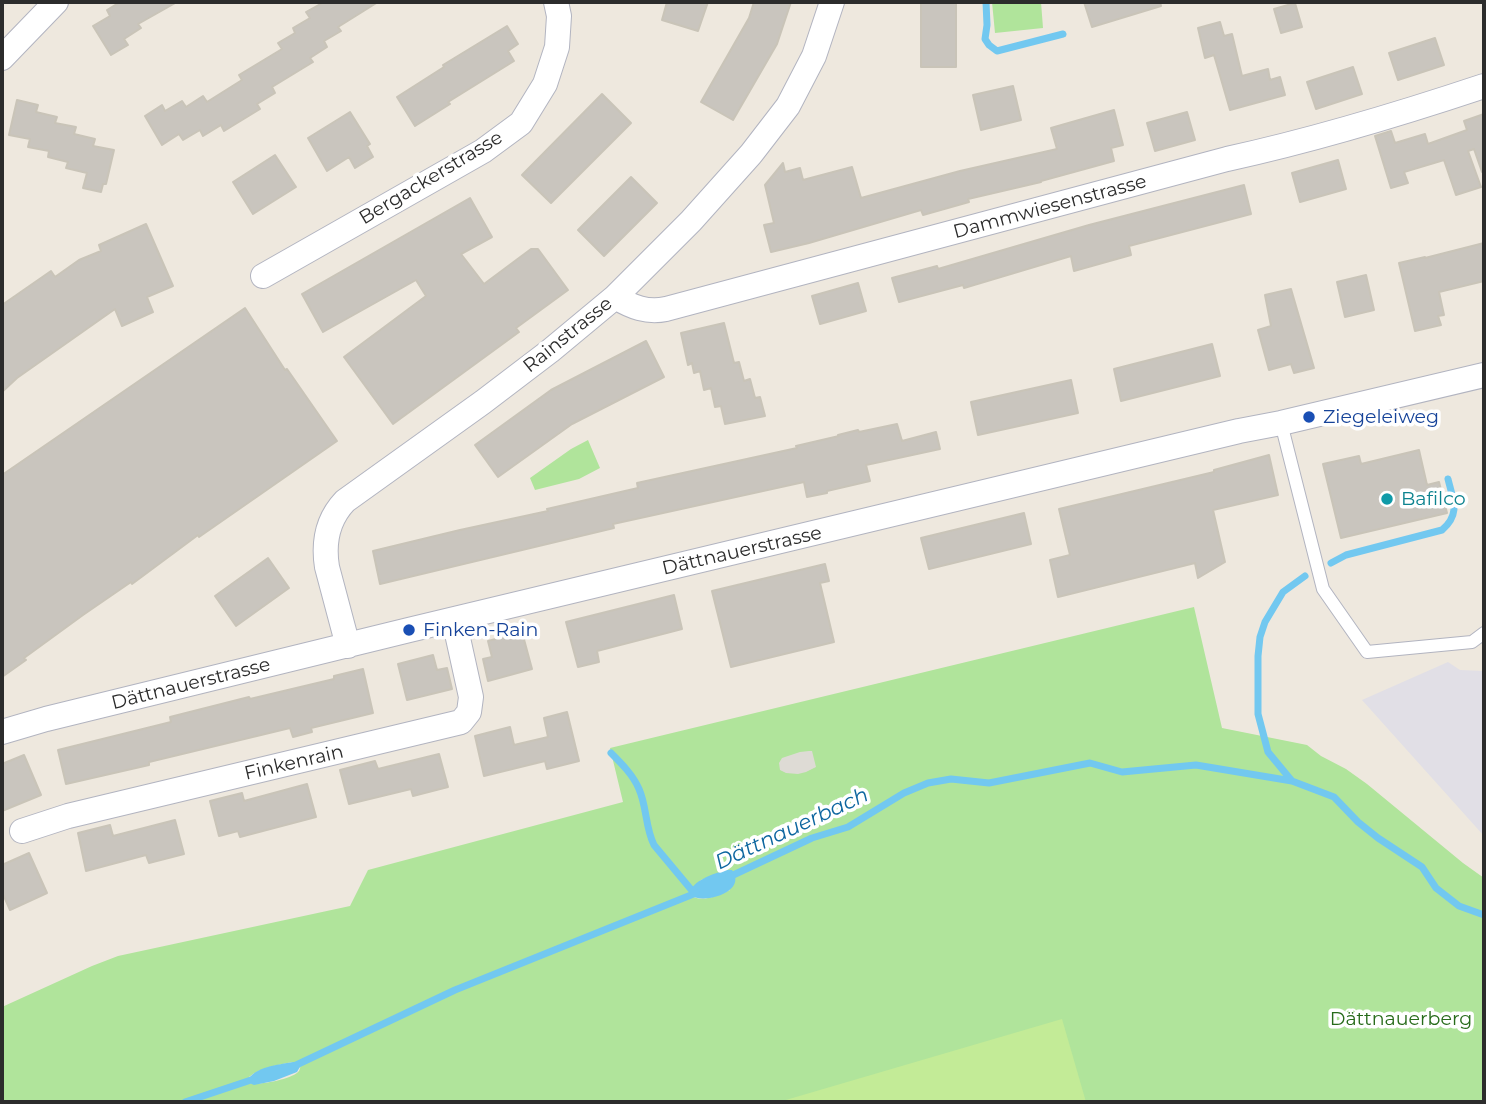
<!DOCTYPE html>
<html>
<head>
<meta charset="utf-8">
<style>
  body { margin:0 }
  #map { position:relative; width:1486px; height:1104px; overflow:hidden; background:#eee8de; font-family:Montserrat,sans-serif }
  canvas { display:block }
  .frame { position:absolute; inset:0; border:4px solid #2c2c2c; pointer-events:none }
</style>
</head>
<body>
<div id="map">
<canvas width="1486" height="1104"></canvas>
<div class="frame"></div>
</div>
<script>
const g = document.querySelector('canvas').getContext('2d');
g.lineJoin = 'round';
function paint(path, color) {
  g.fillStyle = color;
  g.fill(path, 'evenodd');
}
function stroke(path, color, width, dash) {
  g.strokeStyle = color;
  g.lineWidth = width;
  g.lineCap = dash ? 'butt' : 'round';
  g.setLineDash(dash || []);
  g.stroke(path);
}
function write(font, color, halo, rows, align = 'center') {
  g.font = font + ' Montserrat,sans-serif';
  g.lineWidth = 7;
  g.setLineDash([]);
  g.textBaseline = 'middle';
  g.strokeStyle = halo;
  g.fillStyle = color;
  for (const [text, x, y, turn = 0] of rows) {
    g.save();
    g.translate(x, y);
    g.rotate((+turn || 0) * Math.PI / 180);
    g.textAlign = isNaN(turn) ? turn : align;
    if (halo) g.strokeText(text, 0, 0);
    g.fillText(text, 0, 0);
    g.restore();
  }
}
const industrial = new Path2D(`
  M 1448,662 L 1460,670 L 1484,671 L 1484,836 L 1362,700 Z`);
const green = new Path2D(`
  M 992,2 L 1041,2 L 1043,28 L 995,33 Z
  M 588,440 L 600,468 L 579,479 L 535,490 L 530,478 L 571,449 Z
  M 1194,607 L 1222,728 L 1307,745 L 1321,756 L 1346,769 L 1367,784 L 1463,863 L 1484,878 L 1484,1102 L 2,1102 L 2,1007 L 92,966 L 118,956 L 350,906 L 368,870 L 623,802 L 610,748 ZM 726,870 L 730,890 C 717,896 702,903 689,895 L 689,893 L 701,880 ZM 293,1062 L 298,1062 L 301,1065 C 300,1067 300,1069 299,1071 C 293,1079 258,1086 248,1083 L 249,1077 C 261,1067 278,1065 293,1062 Z`);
const pitch = new Path2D(`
  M 1062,1019 L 1086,1102 L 779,1102 Z`);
const plaza = new Path2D(`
  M 809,751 L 812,751 L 816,767 L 806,772 L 798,774 L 786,773 L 780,770 L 779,763 L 782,758 L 800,752 Z`);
const water = new Path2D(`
  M 726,870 L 732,870 C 748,892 704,905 689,895 C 692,880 713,874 726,870 Z
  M 293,1062 L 298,1062 L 301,1065 L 297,1072 L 274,1081 L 254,1085 L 247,1082 C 254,1066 278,1065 293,1062 Z`);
const stream = new Path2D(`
  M 986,2 L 987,25 L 985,39 L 989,45 L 997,51 L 1063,34
  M 1331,563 L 1346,555 L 1442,530 C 1461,514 1453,500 1448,479
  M 611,753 C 622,764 633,775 639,789 C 647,807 645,827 654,845 L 694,893
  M 1292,781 L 1268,752 L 1258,714 L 1258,656 L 1260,637 L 1265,622 L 1283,592 L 1305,576
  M 729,877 L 812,838 L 848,827 L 904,793 L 928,783 L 951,779 L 989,783 L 1090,763 L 1122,772 L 1196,765 L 1292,781 L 1334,797 L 1358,822 L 1378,838 L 1422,867 L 1436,888 L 1459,906 L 1484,915
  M 292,1067 L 455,990 L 696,893
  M 185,1102 L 254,1079`);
const building = new Path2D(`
  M 120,2 L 177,2 L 138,24 L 141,28 L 124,39 L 128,45 L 111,55 L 93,26 L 110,16 L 107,10 Z
  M 324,2 L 378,2 L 338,27 L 341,31 L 324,41 L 327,47 L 310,58 L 313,62 L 272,87 L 275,93 L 257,104 L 260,109 L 224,131 L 221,125 L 203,136 L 200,130 L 183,140 L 179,134 L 162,145 L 145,116 L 162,105 L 165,111 L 182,101 L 186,107 L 203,96 L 207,102 L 242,80 L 239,75 L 282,49 L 278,43 L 295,33 L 293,28 L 310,18 L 306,12 Z
  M 667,2 L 708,2 L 698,31 L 662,20 Z
  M 754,2 L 791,2 L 777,44 L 733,120 L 701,102 L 749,18 Z
  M 921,2 L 956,2 L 956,67 L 921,67 Z
  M 1084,2 L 1160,2 L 1161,6 L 1092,27 Z
  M 1295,3 L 1302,27 L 1281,33 L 1274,9 Z
  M 1220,22 L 1224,36 L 1232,34 L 1242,76 L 1268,69 L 1270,80 L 1280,77 L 1285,95 L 1230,110 L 1214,55 L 1205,58 L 1198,28 Z
  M 507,26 L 518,44 L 508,51 L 514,61 L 448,102 L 450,104 L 415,126 L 397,97 L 444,67 L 443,65 Z
  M 1435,38 L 1444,65 L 1398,80 L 1389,53 Z
  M 1353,67 L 1362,94 L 1316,109 L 1307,82 Z
  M 1013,86 L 1021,120 L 981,130 L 973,95 Z
  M 602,94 L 631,123 L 551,203 L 522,175 Z
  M 17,100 L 38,105 L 36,112 L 57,117 L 55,123 L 76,127 L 74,134 L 95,139 L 93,146 L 114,150 L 106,184 L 103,184 L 101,192 L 83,188 L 87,173 L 66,168 L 68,162 L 48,157 L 49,151 L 28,147 L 30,139 L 9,135 Z
  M 1114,110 L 1123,145 L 1111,148 L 1114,161 L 1041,181 L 1041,182 L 968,199 L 969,202 L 923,215 L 921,210 L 809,243 L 771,252 L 764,225 L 774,223 L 765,185 L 783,163 L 785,172 L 800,168 L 803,180 L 852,167 L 861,198 L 960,171 L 1057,149 L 1051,128 Z
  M 350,112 L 370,144 L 367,146 L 373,157 L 355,168 L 349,157 L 327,171 L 308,138 Z
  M 1187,112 L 1195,140 L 1155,151 L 1147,123 Z
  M 1484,114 L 1484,172 L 1482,172 L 1474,149 L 1468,151 L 1481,187 L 1456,195 L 1444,160 L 1404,172 L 1408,183 L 1391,188 L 1375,136 L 1391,131 L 1395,143 L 1425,134 L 1428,144 L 1467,130 L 1464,121 Z
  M 275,155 L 296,187 L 253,214 L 233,182 Z
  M 1338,160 L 1346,189 L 1300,202 L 1292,173 Z
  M 631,177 L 657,203 L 604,256 L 578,230 Z
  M 1244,185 L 1251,214 L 1129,246 L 1131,255 L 1074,271 L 1071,256 L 964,288 L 963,285 L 899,302 L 892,278 L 937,266 L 938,269 L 1089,225 Z
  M 470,198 L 492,237 L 461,254 L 484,284 L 531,249 L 538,249 L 568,290 L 516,328 L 519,332 L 393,424 L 344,357 L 426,296 L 416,280 L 323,332 L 302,294 Z
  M 146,224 L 173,286 L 147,297 L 153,312 L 122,326 L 115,309 L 17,378 L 2,392 L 2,305 L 51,271 L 55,277 L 79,260 L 101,251 L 99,245 Z
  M 1484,243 L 1484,281 L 1439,292 L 1444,315 L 1438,316 L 1441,325 L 1415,331 L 1399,263 L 1425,257 L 1425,258 Z
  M 1366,275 L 1374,310 L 1345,317 L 1337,282 Z
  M 858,283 L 866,311 L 820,324 L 812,296 Z
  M 1291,289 L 1314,368 L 1294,373 L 1291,364 L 1269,370 L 1258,330 L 1271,326 L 1265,295 Z
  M 245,308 L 285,370 L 287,369 L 337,441 L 199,537 L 198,535 L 132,584 L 131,582 L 83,615 L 24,658 L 26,660 L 2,677 L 2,475 Z
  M 724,323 L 734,363 L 739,362 L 744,381 L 750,379 L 755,398 L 760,397 L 765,416 L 725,424 L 721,406 L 715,407 L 711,388 L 704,390 L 700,371 L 694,373 L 692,363 L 688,365 L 681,333 Z
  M 646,341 L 664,377 L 572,424 L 498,477 L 475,445 L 551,390 Z
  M 1212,344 L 1220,376 L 1121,401 L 1114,369 Z
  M 1071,380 L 1078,413 L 978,435 L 971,402 Z
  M 897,424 L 902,441 L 936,432 L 940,449 L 866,465 L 870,481 L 827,491 L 827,493 L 807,497 L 804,482 L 613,524 L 614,528 L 380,584 L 373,551 L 460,530 L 548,511 L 547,509 L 638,488 L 637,483 L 797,448 L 796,446 L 839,436 L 838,435 L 858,430 L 859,432 Z
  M 1419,450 L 1427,485 L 1439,482 L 1447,513 L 1341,538 L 1323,464 L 1359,456 L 1361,464 Z
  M 1269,455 L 1278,495 L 1213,510 L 1225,562 L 1198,578 L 1195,563 L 1058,597 L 1050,560 L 1070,555 L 1059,509 L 1214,472 L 1214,470 Z
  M 1024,513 L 1031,544 L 929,569 L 921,538 Z
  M 268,558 L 289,588 L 236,626 L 215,596 Z
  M 825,564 L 829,581 L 820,583 L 834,642 L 731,667 L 712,591 Z
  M 674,595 L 682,629 L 597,651 L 599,662 L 578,667 L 566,622 Z
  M 522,632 L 532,669 L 488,681 L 483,659 L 492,657 L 488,641 Z
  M 433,655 L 437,670 L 447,668 L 452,689 L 407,700 L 398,664 Z
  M 363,669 L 373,713 L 311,728 L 312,732 L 293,737 L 290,728 L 149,762 L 149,765 L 66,784 L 58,750 L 171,722 L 170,717 L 249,697 L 250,699 L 334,679 L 334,676 Z
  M 567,712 L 579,761 L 547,769 L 545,761 L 484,776 L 475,736 L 510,727 L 514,745 L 548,737 L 544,718 Z
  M 439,754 L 448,787 L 413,796 L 411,789 L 349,804 L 340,770 L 375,761 L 378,769 Z
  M 24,755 L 41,795 L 2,811 L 2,764 Z
  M 307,784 L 316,817 L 240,837 L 238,831 L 219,836 L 210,801 L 242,793 L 244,801 Z
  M 175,820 L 184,854 L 149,863 L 146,855 L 86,871 L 78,833 L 110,825 L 113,836 Z
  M 29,853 L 47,893 L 10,910 L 2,892 L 2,865 Z`);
const service = new Path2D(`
  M 1281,423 L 1323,589 L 1367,652 L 1472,642 L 1484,633`);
const minor = new Path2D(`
  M 2,58 L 56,2
  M 263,276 L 483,151 L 521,123 L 545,84 L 557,47 L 559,16 L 556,2
  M 615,297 C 632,307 647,313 666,309 L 1227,159 C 1314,140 1400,114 1484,86
  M 348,646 L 327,567 C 323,542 327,520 345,501 L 483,402 L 550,351 L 615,297 L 691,221 L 751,154 L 788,106 L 814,56 L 832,2
  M 2,732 L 46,719 L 409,630 L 1239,431 L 1281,423 L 1484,375
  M 22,831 L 68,816 L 461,722 L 469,712 L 471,697 L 454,620`);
const markers = [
  [1309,417,7,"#1a4fb4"],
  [1387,499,7,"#0f9aa8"],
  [409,630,7,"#1a4fb4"]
];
const streetNames = [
  ["Bergackerstrasse",431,178,-31],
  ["Dammwiesenstrasse",1050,207,-15],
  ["Rainstrasse",568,335,-39],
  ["Dättnauerstrasse",742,551,-13],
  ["Dättnauerstrasse",191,684,-14],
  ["Finkenrain",294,763,-13]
];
const transitNames = [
  ["Ziegeleiweg",1323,417],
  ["Finken-Rain",423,630]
];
const cultureNames = [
  ["Bafilco",1401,499]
];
const parkNames = [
  ["Dättnauerberg",1401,1019]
];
const waterNames = [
  ["Dättnauerbach",792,829,-25]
];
paint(industrial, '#e1dfe6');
paint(green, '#b0e49b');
paint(pitch, '#c3eb97');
paint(plaza, '#dedbd5');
paint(water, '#72c8f0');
stroke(stream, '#72c8f0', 7);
paint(building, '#c9c5be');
stroke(building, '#c9c4b8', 2);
stroke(service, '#b2b4c0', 14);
stroke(minor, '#b2b4c0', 26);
stroke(service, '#fff', 12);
stroke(minor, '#fff', 24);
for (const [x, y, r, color] of markers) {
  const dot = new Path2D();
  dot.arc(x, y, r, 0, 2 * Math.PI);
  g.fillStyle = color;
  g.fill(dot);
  stroke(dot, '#fff', 2.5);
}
write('19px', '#2c2c2c', '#fff', streetNames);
write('19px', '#164399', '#fff', transitNames, 'left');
write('19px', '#0d838f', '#fff', cultureNames, 'left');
write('19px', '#276b1a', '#fff', parkNames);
write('italic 21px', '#0d669f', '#fff', waterNames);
</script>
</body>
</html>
